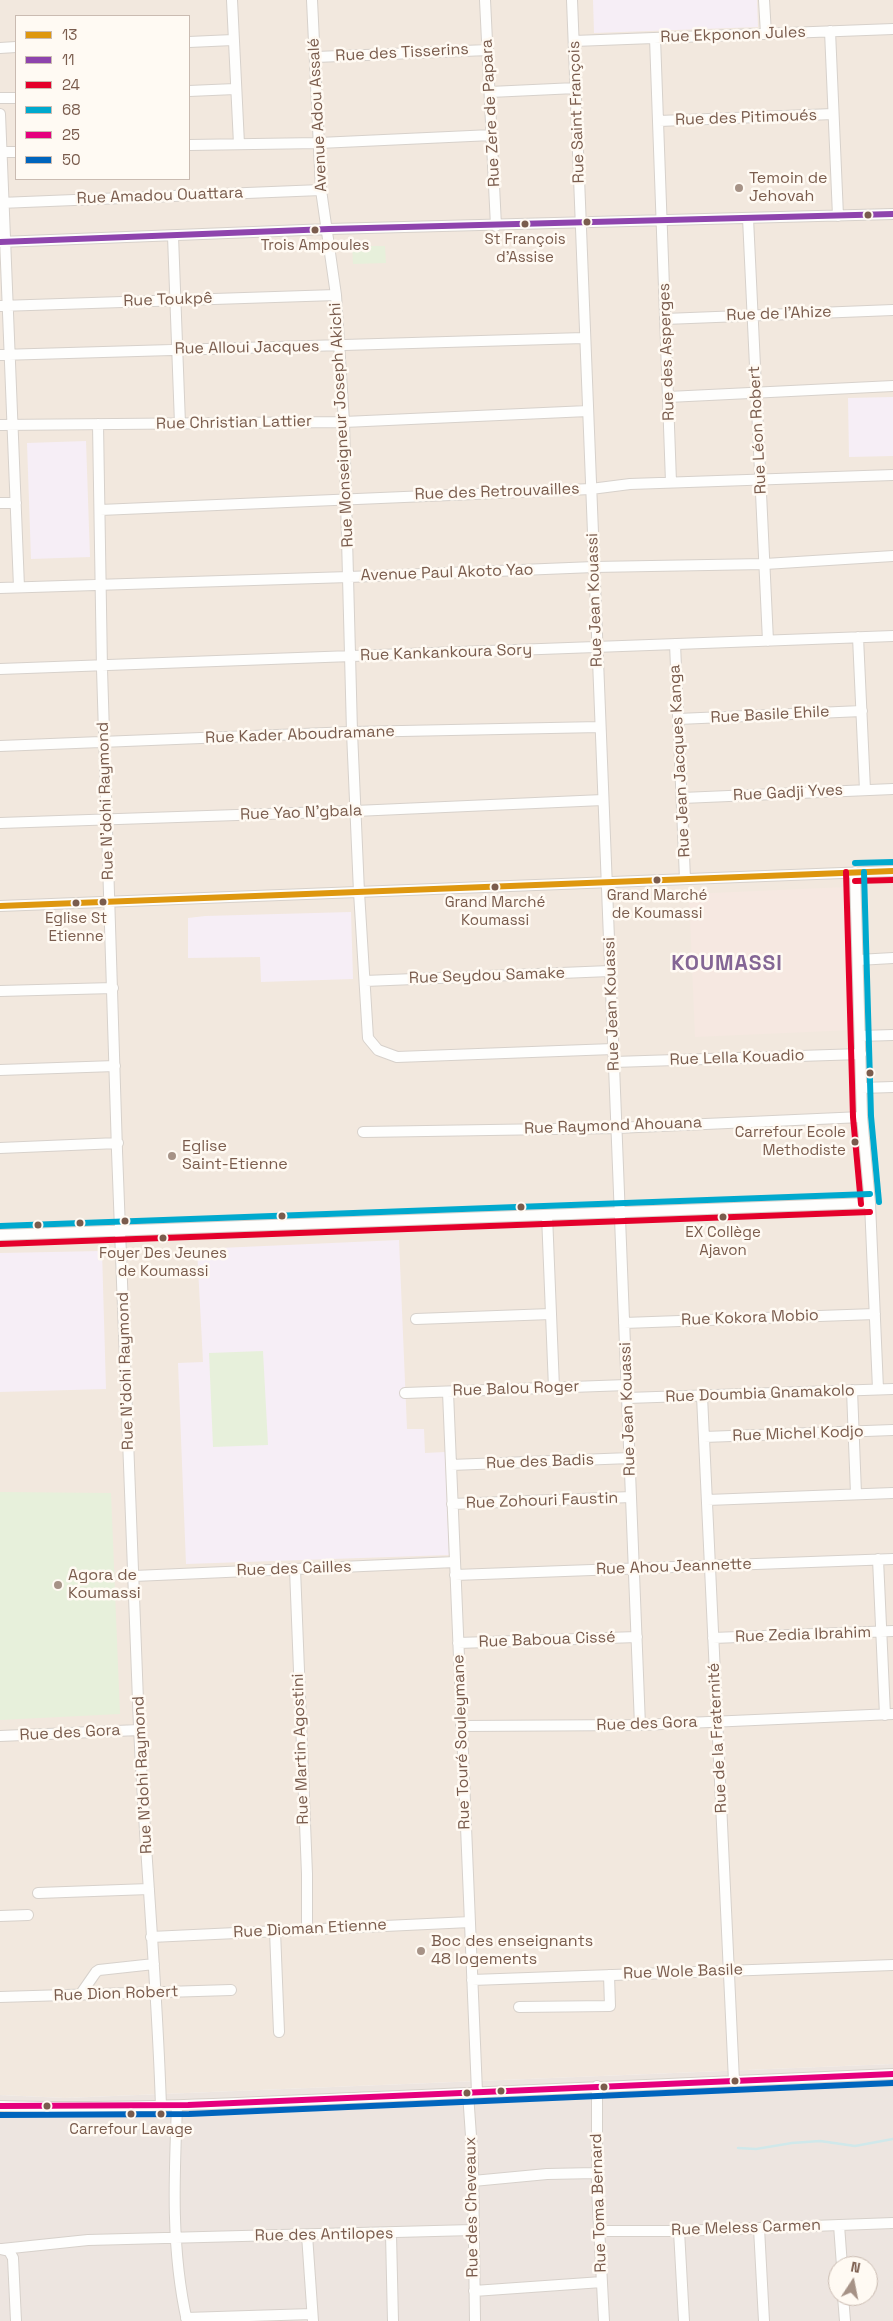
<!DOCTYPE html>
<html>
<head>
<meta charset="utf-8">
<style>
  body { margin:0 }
  #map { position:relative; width:893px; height:2321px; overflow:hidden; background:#f9f5f0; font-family:"Space Grotesk",sans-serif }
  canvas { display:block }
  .legend { position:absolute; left:15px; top:15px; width:175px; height:165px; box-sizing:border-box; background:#fffaf3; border:1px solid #cabbb1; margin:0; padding:6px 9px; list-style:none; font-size:15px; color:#7a5c4d }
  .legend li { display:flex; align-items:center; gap:10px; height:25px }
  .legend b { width:25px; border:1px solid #cabbb1 }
  .north { position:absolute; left:828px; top:2256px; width:50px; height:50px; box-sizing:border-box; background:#fffaf3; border:1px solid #cabbb1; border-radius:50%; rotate:11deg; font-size:14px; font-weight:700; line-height:20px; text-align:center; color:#7a5c4d }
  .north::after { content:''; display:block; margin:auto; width:18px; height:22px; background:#a69286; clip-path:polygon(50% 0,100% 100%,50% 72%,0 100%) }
</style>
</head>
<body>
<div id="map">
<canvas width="893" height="2321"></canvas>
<ul class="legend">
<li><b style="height:6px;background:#de970f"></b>13</li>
<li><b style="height:6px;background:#8e44ad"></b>11</li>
<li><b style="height:6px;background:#e4002b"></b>24</li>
<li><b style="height:6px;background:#00a9ce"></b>68</li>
<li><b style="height:6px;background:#e5007d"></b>25</li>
<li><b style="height:6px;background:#0065bd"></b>50</li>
</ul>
<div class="north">N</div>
</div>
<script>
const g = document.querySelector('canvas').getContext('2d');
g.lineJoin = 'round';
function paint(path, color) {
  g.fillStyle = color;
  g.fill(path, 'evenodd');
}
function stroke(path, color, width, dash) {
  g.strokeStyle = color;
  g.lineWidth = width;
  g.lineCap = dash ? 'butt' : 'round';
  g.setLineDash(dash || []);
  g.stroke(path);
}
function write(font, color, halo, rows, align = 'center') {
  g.font = font + ' "Space Grotesk",sans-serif';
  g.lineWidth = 5;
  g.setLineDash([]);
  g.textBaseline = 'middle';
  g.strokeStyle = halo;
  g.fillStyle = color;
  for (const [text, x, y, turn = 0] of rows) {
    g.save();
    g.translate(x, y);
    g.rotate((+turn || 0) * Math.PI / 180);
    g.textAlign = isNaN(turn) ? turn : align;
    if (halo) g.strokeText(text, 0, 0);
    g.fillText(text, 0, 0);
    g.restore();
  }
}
const residential = new Path2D(`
  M 0,0 L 893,0 L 893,2064 L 65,2098 L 0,2095 ZM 16,16 L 189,16 L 189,179 L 16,179 Z`);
const commercial = new Path2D(`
  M 846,887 L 853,1030 L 695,1037 L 689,894 Z`);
const industrial = new Path2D(`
  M 893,2064 L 893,2321 L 0,2321 L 0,2095 L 65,2098 ZM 838,2266 L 868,2266 L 868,2296 L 838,2296 Z`);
const education = new Path2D(`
  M 593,0 L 757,0 L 758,27 L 594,33 Z
  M 893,397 L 893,456 L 849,457 L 848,398 Z
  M 86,441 L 90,557 L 31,559 L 27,443 Z
  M 351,912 L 353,979 L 261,982 L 260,957 L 188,958 L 188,918 L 205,916 Z
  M 399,1240 L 407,1429 L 424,1429 L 425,1453 L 445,1452 L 449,1555 L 186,1564 L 178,1363 L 203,1362 L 197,1249 Z
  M 102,1251 L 106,1389 L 0,1392 L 0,1253 Z`);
const green = new Path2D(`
  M 352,246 L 385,246 L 386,263 L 353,264 Z
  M 263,1351 L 268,1445 L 213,1447 L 209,1353 Z
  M 0,1492 L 111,1493 L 120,1714 L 0,1720 Z`);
const stream = new Path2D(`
  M 738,2148 L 756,2149 L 792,2143 L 820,2141 L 855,2146 L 893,2139`);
const minor = new Path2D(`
  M 232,0 L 239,144
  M 312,0 L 321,190 L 336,295 L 344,422 L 352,732 L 359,892
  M 485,0 L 496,226
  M 572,0 L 640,1725
  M 764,0 L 766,34
  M 830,31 L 838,216
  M 655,38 L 671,482
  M 574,41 L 893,29
  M 189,42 L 233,40
  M 0,48 L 16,47
  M 316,57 L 488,50
  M 189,91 L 235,89
  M 490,92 L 576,88
  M 0,98 L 16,98
  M 0,114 L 19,587
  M 659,121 L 833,114
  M 189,145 L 319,143 L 492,135
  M 0,152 L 16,152
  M 0,203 L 321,190
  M 748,218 L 768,641
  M 173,236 L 180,424
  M 0,242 L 329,229 L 893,214
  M 0,306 L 336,295
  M 665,319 L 893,310
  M 0,355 L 584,338
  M 668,397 L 893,386
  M 98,424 C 100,506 100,588 102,669 C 112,1022 124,1374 139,1727 C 145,1854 157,1980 161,2107
  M 0,425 L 344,422 L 588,411
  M 0,503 L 16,503
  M 100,510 L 591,489 L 630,484 L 893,475
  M 0,588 L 349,577 L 594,567 L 765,564 L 893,556
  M 858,637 L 865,790
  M 675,644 L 685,879
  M 0,669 L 893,636
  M 678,719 L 862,711
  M 0,746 L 352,732 L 600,727
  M 682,798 L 893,789
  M 0,823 L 355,811 L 603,800
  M 855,872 L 862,1117 L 870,1203 L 878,1389
  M 359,892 L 368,1038 L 378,1050 L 397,1057 L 613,1049
  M 0,906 L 893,871
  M 858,960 L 893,958
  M 365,981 L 610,971
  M 0,991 L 113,988
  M 860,1036 L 893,1035
  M 614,1062 L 861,1054
  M 0,1070 L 115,1066
  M 861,1088 L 893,1087
  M 363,1132 L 616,1128 L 862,1117
  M 0,1148 L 118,1143
  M 547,1215 L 554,1388
  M 0,1235 L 870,1203
  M 416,1319 L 551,1314
  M 624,1323 L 875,1314
  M 852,1390 L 856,1494
  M 448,1392 L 477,2092
  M 405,1393 L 627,1385
  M 702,1396 L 734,2081
  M 627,1398 L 893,1389
  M 704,1437 L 893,1430
  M 451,1465 L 630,1458
  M 707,1500 L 893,1493
  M 452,1504 L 631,1497
  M 878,1559 L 885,1715
  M 295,1569 L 307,1874 L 307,1929
  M 455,1575 L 893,1559
  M 134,1576 L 455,1562
  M 713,1638 L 893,1631
  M 458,1643 L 637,1637
  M 461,1726 L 640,1725 L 893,1714
  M 0,1736 L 139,1730
  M 38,1893 L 149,1889
  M 0,1916 L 28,1915
  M 275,1931 L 279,2032
  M 151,1937 L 470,1922
  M 472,1980 L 893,1965
  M 80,1995 L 96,1972 L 99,1970 L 154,1964
  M 0,1997 L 231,1990
  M 519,2007 L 610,2006 L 609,1975
  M 597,2086 L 597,2189 L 604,2321
  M 468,2093 L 473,2165 L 475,2321
  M 0,2106 C 126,2110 251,2102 377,2097 C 549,2089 721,2081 893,2074
  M 177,2107 C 174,2178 171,2251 187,2321
  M 473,2181 L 547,2174 L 596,2173
  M 839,2225 L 842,2266
  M 759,2228 L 764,2321
  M 599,2231 L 679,2231 L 893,2223
  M 679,2231 L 684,2321
  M 391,2234 L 393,2321
  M 307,2235 L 313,2321
  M 1,2249 L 9,2251 L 13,2258 L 16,2321
  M 2,2249 L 88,2240 L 473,2230
  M 474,2291 L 602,2282
  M 843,2296 L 845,2321
  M 186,2318 L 312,2314`);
const bus1 = new Path2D(`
  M 0,906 L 893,871`);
const bus2 = new Path2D(`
  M 0,242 L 329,229 L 893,214`);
const bus3 = new Path2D(`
  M 846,872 L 853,1117 L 861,1204
  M 855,881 L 893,880
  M 0,1244 L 870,1212`);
const bus4 = new Path2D(`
  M 855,863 L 893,862
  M 864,872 L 871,1116 L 879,1202
  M 0,1226 L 870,1194`);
const bus5 = new Path2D(`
  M 0,2106 L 188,2105 L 893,2074`);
const bus6 = new Path2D(`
  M 0,2115 L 189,2114 L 893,2083`);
const markers = [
  [739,188,5,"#a69286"],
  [868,215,4.5,"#7a5c4d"],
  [587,222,4.5,"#7a5c4d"],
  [525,224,4.5,"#7a5c4d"],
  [315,230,4.5,"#7a5c4d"],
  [657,880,4.5,"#7a5c4d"],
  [495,887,4.5,"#7a5c4d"],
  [103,902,4.5,"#7a5c4d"],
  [76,903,4.5,"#7a5c4d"],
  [870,1073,4.5,"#7a5c4d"],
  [855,1142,4.5,"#7a5c4d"],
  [172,1156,5,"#a69286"],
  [521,1207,4.5,"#7a5c4d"],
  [282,1216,4.5,"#7a5c4d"],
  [723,1217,4.5,"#7a5c4d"],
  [125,1221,4.5,"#7a5c4d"],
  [80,1223,4.5,"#7a5c4d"],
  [38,1225,4.5,"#7a5c4d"],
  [163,1238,4.5,"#7a5c4d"],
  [58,1585,5,"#a69286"],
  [421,1951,5,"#a69286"],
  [735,2081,4.5,"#7a5c4d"],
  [604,2087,4.5,"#7a5c4d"],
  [501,2091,4.5,"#7a5c4d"],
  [467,2093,4.5,"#7a5c4d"],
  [47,2106,4.5,"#7a5c4d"],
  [131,2114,4.5,"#7a5c4d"],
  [161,2114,4.5,"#7a5c4d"]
];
const busNames = [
  ["St François",525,240],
  ["d'Assise",525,258],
  ["Trois Ampoules",315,246],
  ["Grand Marché",657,896],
  ["de Koumassi",657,914],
  ["Grand Marché",495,903],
  ["Koumassi",495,921],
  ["Eglise St",76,919],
  ["Etienne",76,937],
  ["Carrefour Ecole",846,1133,"right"],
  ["Methodiste",846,1151,"right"],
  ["EX Collège",723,1233],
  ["Ajavon",723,1251],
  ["Foyer Des Jeunes",163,1254],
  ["de Koumassi",163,1272],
  ["Carrefour Lavage",131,2130]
];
const streetNames = [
  ["Rue Ekponon Jules",733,35,-2],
  ["Rue des Tisserins",402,53,-3],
  ["Rue Saint François",577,112,-92],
  ["Rue Zere de Papara",491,113,-93],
  ["Avenue Adou Assalé",318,115,-93],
  ["Rue des Pitimoués",746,118,-2],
  ["Rue Amadou Ouattara",160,196,-2],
  ["Rue Toukpê",168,300,-2],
  ["Rue de l'Ahize",779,314,-2],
  ["Rue Alloui Jacques",247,348,-1],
  ["Rue des Asperges",667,352,-92],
  ["Rue Christian Lattier",234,423,-1],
  ["Rue Monseigneur Joseph Akichi",342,425,-93],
  ["Rue Léon Robert",758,430,-93],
  ["Rue des Retrouvailles",497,492,-2],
  ["Avenue Paul Akoto Yao",447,573,-2],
  ["Rue Jean Kouassi",595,600,-92],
  ["Rue Kankankoura Sory",446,653,-2],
  ["Rue Basile Ehile",770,715,-3],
  ["Rue Kader Aboudramane",300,735,-2],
  ["Rue Jean Jacques Kanga",680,761,-93],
  ["Rue Gadji Yves",788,793,-3],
  ["Rue N'dohi Raymond",106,801,-92],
  ["Rue Yao N'gbala",301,813,-2],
  ["Rue Seydou Samake",487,976,-2],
  ["Rue Jean Kouassi",612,1004,-92],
  ["Rue Lella Kouadio",737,1058,-2],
  ["Rue Raymond Ahouana",613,1126,-2],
  ["Rue Kokora Mobio",750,1318,-2],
  ["Rue N'dohi Raymond",126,1371,-92],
  ["Rue Balou Roger",516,1389,-2],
  ["Rue Doumbia Gnamakolo",760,1394,-2],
  ["Rue Jean Kouassi",628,1409,-92],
  ["Rue Michel Kodjo",798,1434,-2],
  ["Rue des Badis",540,1462,-2],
  ["Rue Zohouri Faustin",542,1501,-2],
  ["Rue Ahou Jeannette",674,1567,-2],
  ["Rue des Cailles",294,1569,-2],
  ["Rue Zedia Ibrahim",803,1635,-2],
  ["Rue Baboua Cissé",547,1640,-2],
  ["Rue des Gora",647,1724,-2],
  ["Rue des Gora",70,1733,-3],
  ["Rue de la Fraternité",718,1738,-93],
  ["Rue Touré Souleymane",462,1742,-92],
  ["Rue Martin Agostini",301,1749,-92],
  ["Rue N'dohi Raymond",143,1775,-93],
  ["Rue Dioman Etienne",310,1929,-3],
  ["Rue Wole Basile",683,1972,-2],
  ["Rue Dion Robert",116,1994,-2],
  ["Rue Toma Bernard",599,2203,-92],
  ["Rue des Cheveaux",472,2207,-91],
  ["Rue Meless Carmen",746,2228,-2],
  ["Rue des Antilopes",324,2235,-1]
];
const poiNames = [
  ["Temoin de",749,179],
  ["Jehovah",749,197],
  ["Eglise",182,1147],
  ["Saint-Etienne",182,1165],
  ["Agora de",68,1576],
  ["Koumassi",68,1594],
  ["Boc des enseignants",431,1942],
  ["48 logements",431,1960]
];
const districtNames = [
  ["KOUMASSI",727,964]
];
paint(residential, '#f2e8de');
paint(commercial, '#f6e8e1');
paint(industrial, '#ede5e0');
paint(education, '#f6eef6');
paint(green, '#e7f0db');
stroke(stream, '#d0e8ea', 2.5);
stroke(minor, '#d7d1cb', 12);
stroke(minor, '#fefefd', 10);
stroke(bus1, '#de970f', 6);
stroke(bus2, '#8e44ad', 6);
stroke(bus3, '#e4002b', 6);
stroke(bus4, '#00a9ce', 6);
stroke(bus5, '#e5007d', 6);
stroke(bus6, '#0065bd', 6);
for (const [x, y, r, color] of markers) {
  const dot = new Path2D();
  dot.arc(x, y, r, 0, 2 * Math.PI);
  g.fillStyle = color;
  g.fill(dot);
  stroke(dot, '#fffaf3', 2);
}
write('15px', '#7a5c4d', '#fffaf3', busNames);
write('16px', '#7a5c4d', '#fffaf3', streetNames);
write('16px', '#7a5c4d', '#fffaf3', poiNames, 'left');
g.letterSpacing = '1px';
write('bold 21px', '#846695', '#fffaf3', districtNames);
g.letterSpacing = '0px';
</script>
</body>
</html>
